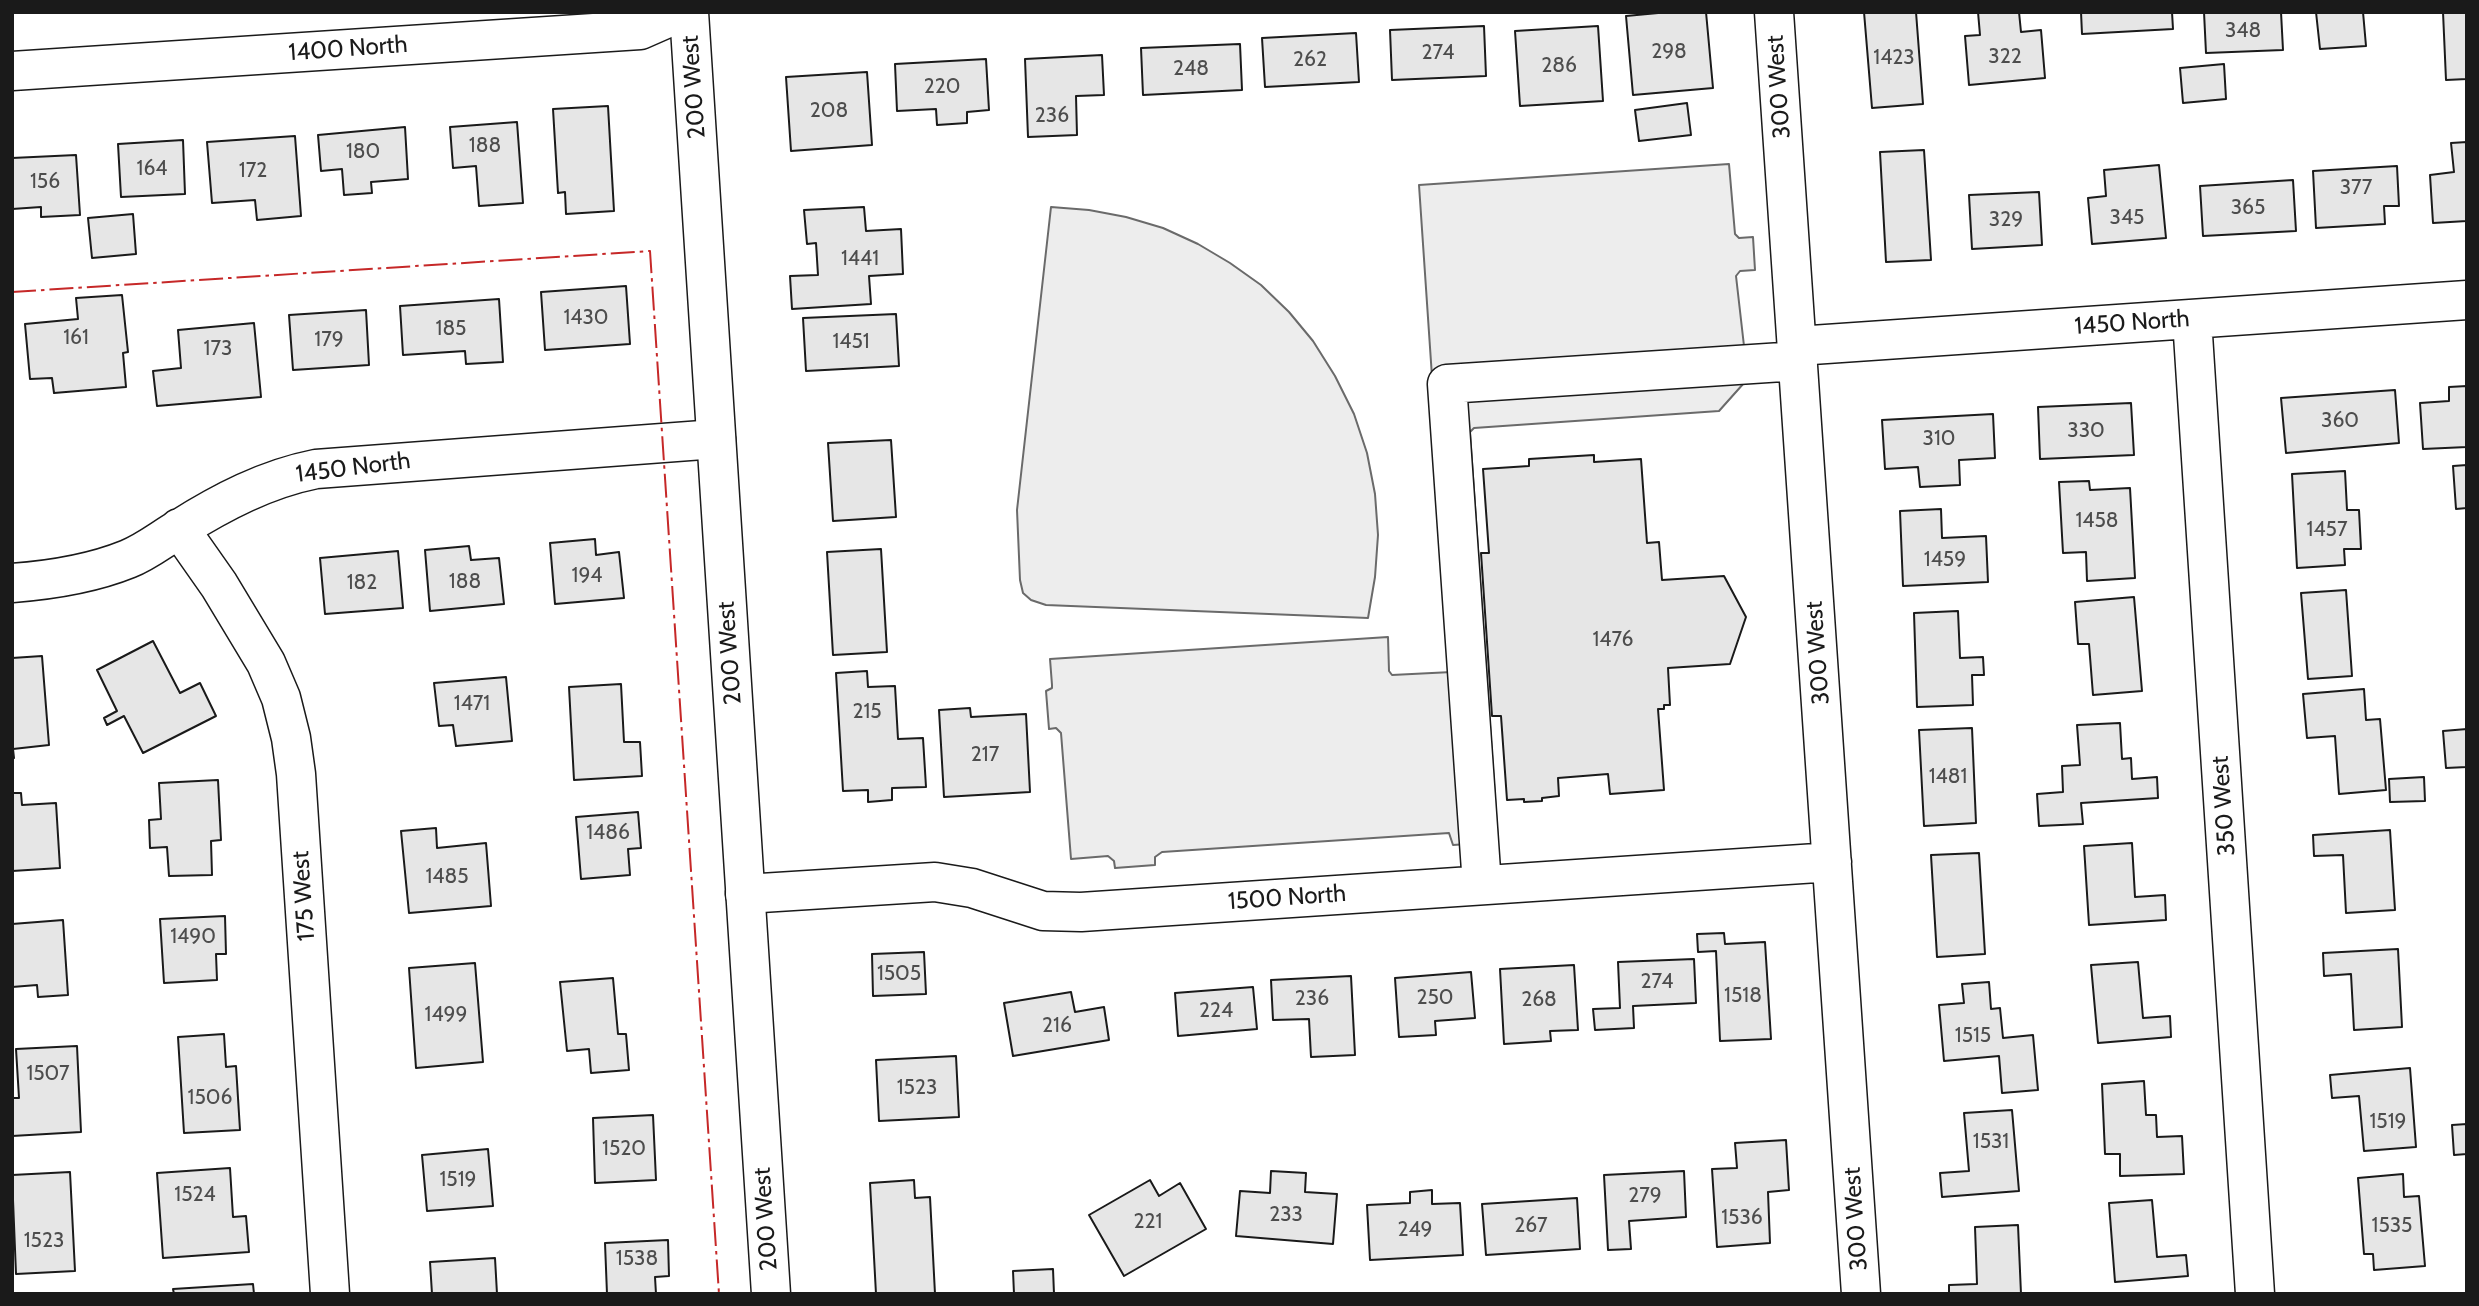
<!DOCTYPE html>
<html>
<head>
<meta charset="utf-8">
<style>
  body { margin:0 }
  #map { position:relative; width:2479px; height:1306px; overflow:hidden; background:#fff; font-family:Cabin,sans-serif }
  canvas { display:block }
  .frame { position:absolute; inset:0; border:14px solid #1a1a1a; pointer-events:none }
</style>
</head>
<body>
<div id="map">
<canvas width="2479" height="1306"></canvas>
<div class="frame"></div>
</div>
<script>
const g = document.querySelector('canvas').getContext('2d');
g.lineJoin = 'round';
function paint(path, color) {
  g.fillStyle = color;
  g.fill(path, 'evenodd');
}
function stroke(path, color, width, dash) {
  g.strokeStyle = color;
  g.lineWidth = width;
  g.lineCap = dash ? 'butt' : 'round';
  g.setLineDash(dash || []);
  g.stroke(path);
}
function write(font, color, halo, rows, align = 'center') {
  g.font = font + ' Cabin,sans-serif';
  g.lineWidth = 5;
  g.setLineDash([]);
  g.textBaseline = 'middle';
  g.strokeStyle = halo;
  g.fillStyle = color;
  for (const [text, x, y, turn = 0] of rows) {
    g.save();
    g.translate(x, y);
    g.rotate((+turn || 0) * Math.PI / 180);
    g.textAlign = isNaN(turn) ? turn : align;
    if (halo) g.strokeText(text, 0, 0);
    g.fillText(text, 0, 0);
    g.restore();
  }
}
const built = new Path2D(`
  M 1729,164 L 1735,234 L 1739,238 L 1753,237 L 1755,270 L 1740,271 L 1736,276 L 1744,346 L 1744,383 L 1719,411 L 1474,428 L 1470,432 L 1498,842 L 1453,845 L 1449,833 L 1162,852 L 1155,857 L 1155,865 L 1115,868 L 1114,861 L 1108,856 L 1071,859 L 1061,733 L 1056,728 L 1049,729 L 1046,691 L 1052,688 L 1052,685 L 1050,659 L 1388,637 L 1389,671 L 1392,675 L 1452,672 L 1419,185 Z
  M 1051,207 L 1089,210 L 1126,217 L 1163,228 L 1198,244 L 1230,263 L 1261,285 L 1289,312 L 1313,341 L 1335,376 L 1354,414 L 1367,453 L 1375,494 L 1378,535 L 1375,577 L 1368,618 L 1046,605 L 1031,600 L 1023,593 L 1020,580 L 1017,510 Z`);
const building = new Path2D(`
  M 1669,12 L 1706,12 L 1713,88 L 1633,95 L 1626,16 Z
  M 1864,12 L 1916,12 L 1923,104 L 1872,108 Z
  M 1978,12 L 2019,12 L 2021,32 L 2041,30 L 2045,78 L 1969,85 L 1965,36 L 1980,35 Z
  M 2081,12 L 2172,12 L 2173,29 L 2082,34 Z
  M 2204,12 L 2281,12 L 2283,50 L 2206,53 Z
  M 2316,12 L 2363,12 L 2366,46 L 2320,49 Z
  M 2443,12 L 2467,12 L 2467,79 L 2446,80 Z
  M 1484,26 L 1486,76 L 1392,80 L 1390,30 Z
  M 1598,26 L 1603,101 L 1520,106 L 1515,31 Z
  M 1356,33 L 1359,82 L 1265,87 L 1262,38 Z
  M 1240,44 L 1242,90 L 1143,95 L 1141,48 Z
  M 1102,55 L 1104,95 L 1076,96 L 1077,135 L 1028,137 L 1025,59 Z
  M 986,59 L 989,110 L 967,112 L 967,123 L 937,125 L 936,109 L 897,111 L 895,64 Z
  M 2224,64 L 2226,99 L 2183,103 L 2180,68 Z
  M 867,72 L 872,145 L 791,151 L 786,77 Z
  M 1687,103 L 1691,135 L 1639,141 L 1635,110 Z
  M 608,106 L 614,211 L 566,214 L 565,192 L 558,193 L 553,109 Z
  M 517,122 L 523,203 L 479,206 L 476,166 L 453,168 L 450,127 Z
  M 405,127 L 408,179 L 371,182 L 372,193 L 344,195 L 342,169 L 321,171 L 318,135 Z
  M 295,136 L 301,216 L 257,220 L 255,200 L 212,203 L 207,142 Z
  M 183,140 L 185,194 L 121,197 L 118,144 Z
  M 2467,142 L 2467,221 L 2433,223 L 2430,175 L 2454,172 L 2451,143 Z
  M 1924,150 L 1931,260 L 1886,262 L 1880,152 Z
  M 76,155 L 80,215 L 41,217 L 41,207 L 12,209 L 12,158 Z
  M 2159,165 L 2166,238 L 2092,244 L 2088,198 L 2106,196 L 2104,170 Z
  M 2397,166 L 2399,206 L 2384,206 L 2385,224 L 2316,228 L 2313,171 Z
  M 2293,180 L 2296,231 L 2203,236 L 2200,186 Z
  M 2039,192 L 2042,245 L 1972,249 L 1969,195 Z
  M 864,207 L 866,231 L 901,229 L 903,274 L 869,276 L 871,304 L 792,309 L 790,276 L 818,275 L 816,243 L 807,244 L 804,210 Z
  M 133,214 L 136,254 L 92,258 L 88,218 Z
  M 626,286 L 630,344 L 545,350 L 541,292 Z
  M 122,295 L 128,352 L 123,353 L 126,387 L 54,393 L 52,378 L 30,379 L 25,324 L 78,319 L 76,298 Z
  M 499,299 L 503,362 L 466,364 L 465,351 L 403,355 L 400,306 Z
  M 366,310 L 369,365 L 293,370 L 289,315 Z
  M 896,314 L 899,366 L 806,371 L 803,318 Z
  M 254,323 L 261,397 L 157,406 L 153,371 L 181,368 L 178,330 Z
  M 2467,386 L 2467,447 L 2423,449 L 2420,403 L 2449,401 L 2449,387 Z
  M 2395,390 L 2399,443 L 2286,453 L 2281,398 Z
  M 2131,403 L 2134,455 L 2040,459 L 2038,407 Z
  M 1993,414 L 1995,458 L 1959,460 L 1960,485 L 1920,487 L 1918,467 L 1885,469 L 1882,420 Z
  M 891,440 L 896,517 L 833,521 L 828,443 Z
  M 1594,455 L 1594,462 L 1641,459 L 1647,543 L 1659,542 L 1662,580 L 1724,576 L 1746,617 L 1730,664 L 1668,668 L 1670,705 L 1664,705 L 1664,709 L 1658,709 L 1664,790 L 1610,794 L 1608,774 L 1558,778 L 1559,796 L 1542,798 L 1542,801 L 1524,802 L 1524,799 L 1507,800 L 1501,716 L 1492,716 L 1481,553 L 1489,553 L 1483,469 L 1529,466 L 1529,459 Z
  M 2467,465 L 2467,508 L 2456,509 L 2453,466 Z
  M 2345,471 L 2347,510 L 2359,510 L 2361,549 L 2344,549 L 2345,565 L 2297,568 L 2292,474 Z
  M 2089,481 L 2090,490 L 2130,488 L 2135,578 L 2087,581 L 2086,552 L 2063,553 L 2059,482 Z
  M 1941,509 L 1942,538 L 1986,536 L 1988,582 L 1903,586 L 1900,511 Z
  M 595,539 L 596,555 L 619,552 L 624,598 L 555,604 L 550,543 Z
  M 469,546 L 471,560 L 499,558 L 504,604 L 430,611 L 425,550 Z
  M 881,549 L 887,652 L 833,655 L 827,552 Z
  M 398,551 L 403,608 L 325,614 L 320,558 Z
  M 2346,590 L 2352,676 L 2308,679 L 2301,593 Z
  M 2134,597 L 2142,691 L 2093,695 L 2089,644 L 2078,644 L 2075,602 Z
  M 1958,611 L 1960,658 L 1983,657 L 1984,675 L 1972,675 L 1973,705 L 1917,707 L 1914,613 Z
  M 153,641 L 180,693 L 200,683 L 216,716 L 143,753 L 124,716 L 107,725 L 104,718 L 117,711 L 97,670 Z
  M 42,656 L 49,745 L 13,749 L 14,758 L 12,758 L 12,658 Z
  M 867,671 L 868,687 L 895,686 L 898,739 L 923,738 L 926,787 L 892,788 L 892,800 L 868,802 L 868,790 L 843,791 L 836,673 Z
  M 506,677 L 512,741 L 456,746 L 453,725 L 439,726 L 434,683 Z
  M 621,684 L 624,742 L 640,742 L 642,776 L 574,780 L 569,687 Z
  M 2364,689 L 2366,720 L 2380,719 L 2386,790 L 2339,794 L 2335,736 L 2307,738 L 2303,694 Z
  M 970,708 L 971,717 L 1026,714 L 1030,792 L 944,797 L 939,710 Z
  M 2120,723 L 2122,759 L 2131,758 L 2132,779 L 2157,777 L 2158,798 L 2081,803 L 2083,824 L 2039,826 L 2037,794 L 2063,792 L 2062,766 L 2080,765 L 2077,725 Z
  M 1972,728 L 1976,823 L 1924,826 L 1919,730 Z
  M 2467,729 L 2467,767 L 2446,768 L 2443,731 Z
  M 2424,777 L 2425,801 L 2390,802 L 2389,779 Z
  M 218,780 L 221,840 L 211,841 L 212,875 L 169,876 L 167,847 L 150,848 L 149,820 L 161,819 L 159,783 Z
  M 12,793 L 21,793 L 22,805 L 56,803 L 60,868 L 12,871 Z
  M 638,812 L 641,848 L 628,849 L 630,875 L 581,879 L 576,817 Z
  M 436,828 L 437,848 L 486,843 L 491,906 L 409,913 L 401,831 Z
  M 2390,830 L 2395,910 L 2346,913 L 2343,855 L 2314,856 L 2313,835 Z
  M 2132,843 L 2135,897 L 2165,895 L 2166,920 L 2089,925 L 2084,846 Z
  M 1979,853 L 1985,954 L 1937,957 L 1931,855 Z
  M 225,916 L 226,954 L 216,954 L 217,980 L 164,983 L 160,919 Z
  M 63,920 L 68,995 L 38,997 L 37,985 L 12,987 L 12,924 Z
  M 1724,933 L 1725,944 L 1765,942 L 1771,1039 L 1720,1041 L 1716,951 L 1698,952 L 1697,934 Z
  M 2398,949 L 2402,1027 L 2354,1030 L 2351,974 L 2324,976 L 2323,953 Z
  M 924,952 L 926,994 L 873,996 L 872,954 Z
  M 1694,959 L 1696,1003 L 1633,1006 L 1634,1028 L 1595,1030 L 1593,1009 L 1620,1008 L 1618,962 Z
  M 2138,962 L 2143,1018 L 2170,1016 L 2171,1037 L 2098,1043 L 2091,965 Z
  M 475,963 L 483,1062 L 416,1068 L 409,968 Z
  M 1574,965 L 1578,1030 L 1550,1031 L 1551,1041 L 1504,1044 L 1500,969 Z
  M 1471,972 L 1475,1018 L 1435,1021 L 1436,1035 L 1399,1037 L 1395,978 Z
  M 1351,976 L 1355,1055 L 1311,1057 L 1309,1019 L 1273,1020 L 1271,980 Z
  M 613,978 L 618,1034 L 626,1034 L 629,1070 L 591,1073 L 589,1049 L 567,1051 L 560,982 Z
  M 1989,982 L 1991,1009 L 2000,1008 L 2003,1038 L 2033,1035 L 2038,1090 L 2002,1093 L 1999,1056 L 1944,1061 L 1939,1005 L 1964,1003 L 1962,984 Z
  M 1253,987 L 1257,1029 L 1178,1036 L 1175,993 Z
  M 1071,992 L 1075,1012 L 1104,1007 L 1109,1040 L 1013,1056 L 1004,1003 Z
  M 224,1034 L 226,1067 L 236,1066 L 240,1130 L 184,1133 L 178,1037 Z
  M 77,1046 L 81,1132 L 12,1136 L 12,1098 L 19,1098 L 16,1049 Z
  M 956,1056 L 959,1117 L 879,1121 L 876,1060 Z
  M 2410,1068 L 2416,1147 L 2364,1151 L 2359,1096 L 2332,1098 L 2330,1075 Z
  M 2144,1081 L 2146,1115 L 2156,1115 L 2157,1137 L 2182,1136 L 2184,1174 L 2120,1176 L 2120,1154 L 2105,1154 L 2102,1084 Z
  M 2012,1110 L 2019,1191 L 1942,1197 L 1940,1173 L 1969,1171 L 1964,1113 Z
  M 653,1115 L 656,1180 L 595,1183 L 593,1118 Z
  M 2467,1124 L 2467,1154 L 2454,1155 L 2452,1125 Z
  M 1786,1140 L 1789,1190 L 1768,1192 L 1770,1243 L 1717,1247 L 1712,1169 L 1737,1168 L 1735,1143 Z
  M 488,1149 L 493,1206 L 427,1211 L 422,1155 Z
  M 230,1168 L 233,1217 L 246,1216 L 249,1252 L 163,1258 L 157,1173 Z
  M 1271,1171 L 1306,1173 L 1305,1192 L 1337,1194 L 1333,1244 L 1236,1236 L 1240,1191 L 1270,1193 Z
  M 1684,1171 L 1686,1217 L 1629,1221 L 1631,1249 L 1608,1250 L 1604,1175 Z
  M 70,1172 L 75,1271 L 16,1274 L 12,1175 Z
  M 2403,1174 L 2404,1197 L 2419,1196 L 2425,1266 L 2374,1270 L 2373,1254 L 2364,1254 L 2358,1178 Z
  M 914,1180 L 915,1198 L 930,1197 L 935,1294 L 876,1294 L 870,1183 Z
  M 1150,1180 L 1159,1196 L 1180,1183 L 1206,1229 L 1124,1276 L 1089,1215 Z
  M 1432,1190 L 1432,1204 L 1460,1203 L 1463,1255 L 1370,1260 L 1367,1205 L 1410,1203 L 1410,1192 Z
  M 1577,1198 L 1580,1249 L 1486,1255 L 1482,1204 Z
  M 2152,1200 L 2157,1257 L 2186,1255 L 2188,1276 L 2115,1282 L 2109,1203 Z
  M 2018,1225 L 2021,1294 L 1949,1294 L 1949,1285 L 1977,1284 L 1975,1227 Z
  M 668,1240 L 669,1276 L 655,1277 L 656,1294 L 607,1294 L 605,1243 Z
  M 495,1258 L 497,1294 L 432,1294 L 430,1262 Z
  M 1053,1269 L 1054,1294 L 1014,1294 L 1013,1271 Z
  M 253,1284 L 254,1294 L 174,1294 L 173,1289 Z`);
const minor = new Path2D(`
  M 1774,12 L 1861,1294
  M 12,71 L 640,30 L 681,12
  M 2192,319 L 2255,1294
  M 1797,346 L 2467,300
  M 179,528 L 219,585 L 266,663 L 281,698 L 291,738 L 296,774 L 330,1294
  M 12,583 C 52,580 91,574 128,559 C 146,552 162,539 179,529 C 222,502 266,479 316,469 L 716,439
  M 1482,885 L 1447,384 L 1798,361
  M 745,894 L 935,882 L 972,888 L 1043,911 L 1081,912 L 1832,862`);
const major = new Path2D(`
  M 689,12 L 771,1294`);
const power = new Path2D(`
  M 12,292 L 650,251 L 719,1294`);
const numberNames = [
  ["348",2243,31],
  ["298",1669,52],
  ["274",1438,53],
  ["322",2005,57],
  ["1423",1894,58],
  ["262",1310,60],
  ["286",1559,66],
  ["248",1191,69],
  ["220",942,87],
  ["208",829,111],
  ["236",1052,116],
  ["188",485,146],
  ["180",363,152],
  ["164",152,169],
  ["172",253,171],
  ["156",45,182],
  ["377",2356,188],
  ["365",2248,208],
  ["345",2127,218],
  ["329",2006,220],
  ["1441",860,259],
  ["1430",586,318],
  ["185",451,329],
  ["161",76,338],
  ["179",329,340],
  ["1451",851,342],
  ["173",218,349],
  ["360",2340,421],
  ["330",2086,431],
  ["310",1939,439],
  ["1458",2097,521],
  ["1457",2327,530],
  ["1459",1945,560],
  ["194",587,576],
  ["188",465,582],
  ["182",362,583],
  ["1476",1613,640],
  ["1471",472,704],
  ["215",867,712],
  ["217",985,755],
  ["1481",1948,777],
  ["1486",608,833],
  ["1485",447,877],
  ["1490",193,937],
  ["1505",899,974],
  ["274",1657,982],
  ["1518",1743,996],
  ["250",1435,998],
  ["236",1312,999],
  ["268",1539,1000],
  ["224",1216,1011],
  ["1499",446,1015],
  ["216",1057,1026],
  ["1515",1973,1036],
  ["1507",48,1074],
  ["1523",917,1088],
  ["1506",210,1098],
  ["1519",2388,1122],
  ["1531",1991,1142],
  ["1520",624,1149],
  ["1519",458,1180],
  ["1524",195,1195],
  ["279",1645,1196],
  ["233",1286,1215],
  ["1536",1742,1218],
  ["221",1148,1222],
  ["267",1531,1226],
  ["1535",2392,1226],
  ["249",1415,1230],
  ["1523",44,1241],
  ["1538",637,1259]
];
const streetNames = [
  ["1400 North",348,49,-4],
  ["200 West",694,87,-94],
  ["300 West",1779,87,-94],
  ["1450 North",2132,323,-4],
  ["1450 North",353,468,-7],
  ["200 West",730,653,-94],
  ["300 West",1818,653,-94],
  ["350 West",2224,806,-94],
  ["175 West",304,896,-94],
  ["1500 North",1287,898,-4],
  ["200 West",766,1219,-94],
  ["300 West",1856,1219,-94]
];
paint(built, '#ededed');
stroke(built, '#6a6a6a', 2);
paint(building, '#e6e6e6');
stroke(building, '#1a1a1a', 2);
stroke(minor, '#1a1a1a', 41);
stroke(major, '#1a1a1a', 41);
stroke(minor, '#fff', 38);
stroke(major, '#fff', 38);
stroke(power, '#c62828', 2, [24, 5, 3.5, 5]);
write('21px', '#4d4d4d', null, numberNames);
write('24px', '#1a1a1a', '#fff', streetNames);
</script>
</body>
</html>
